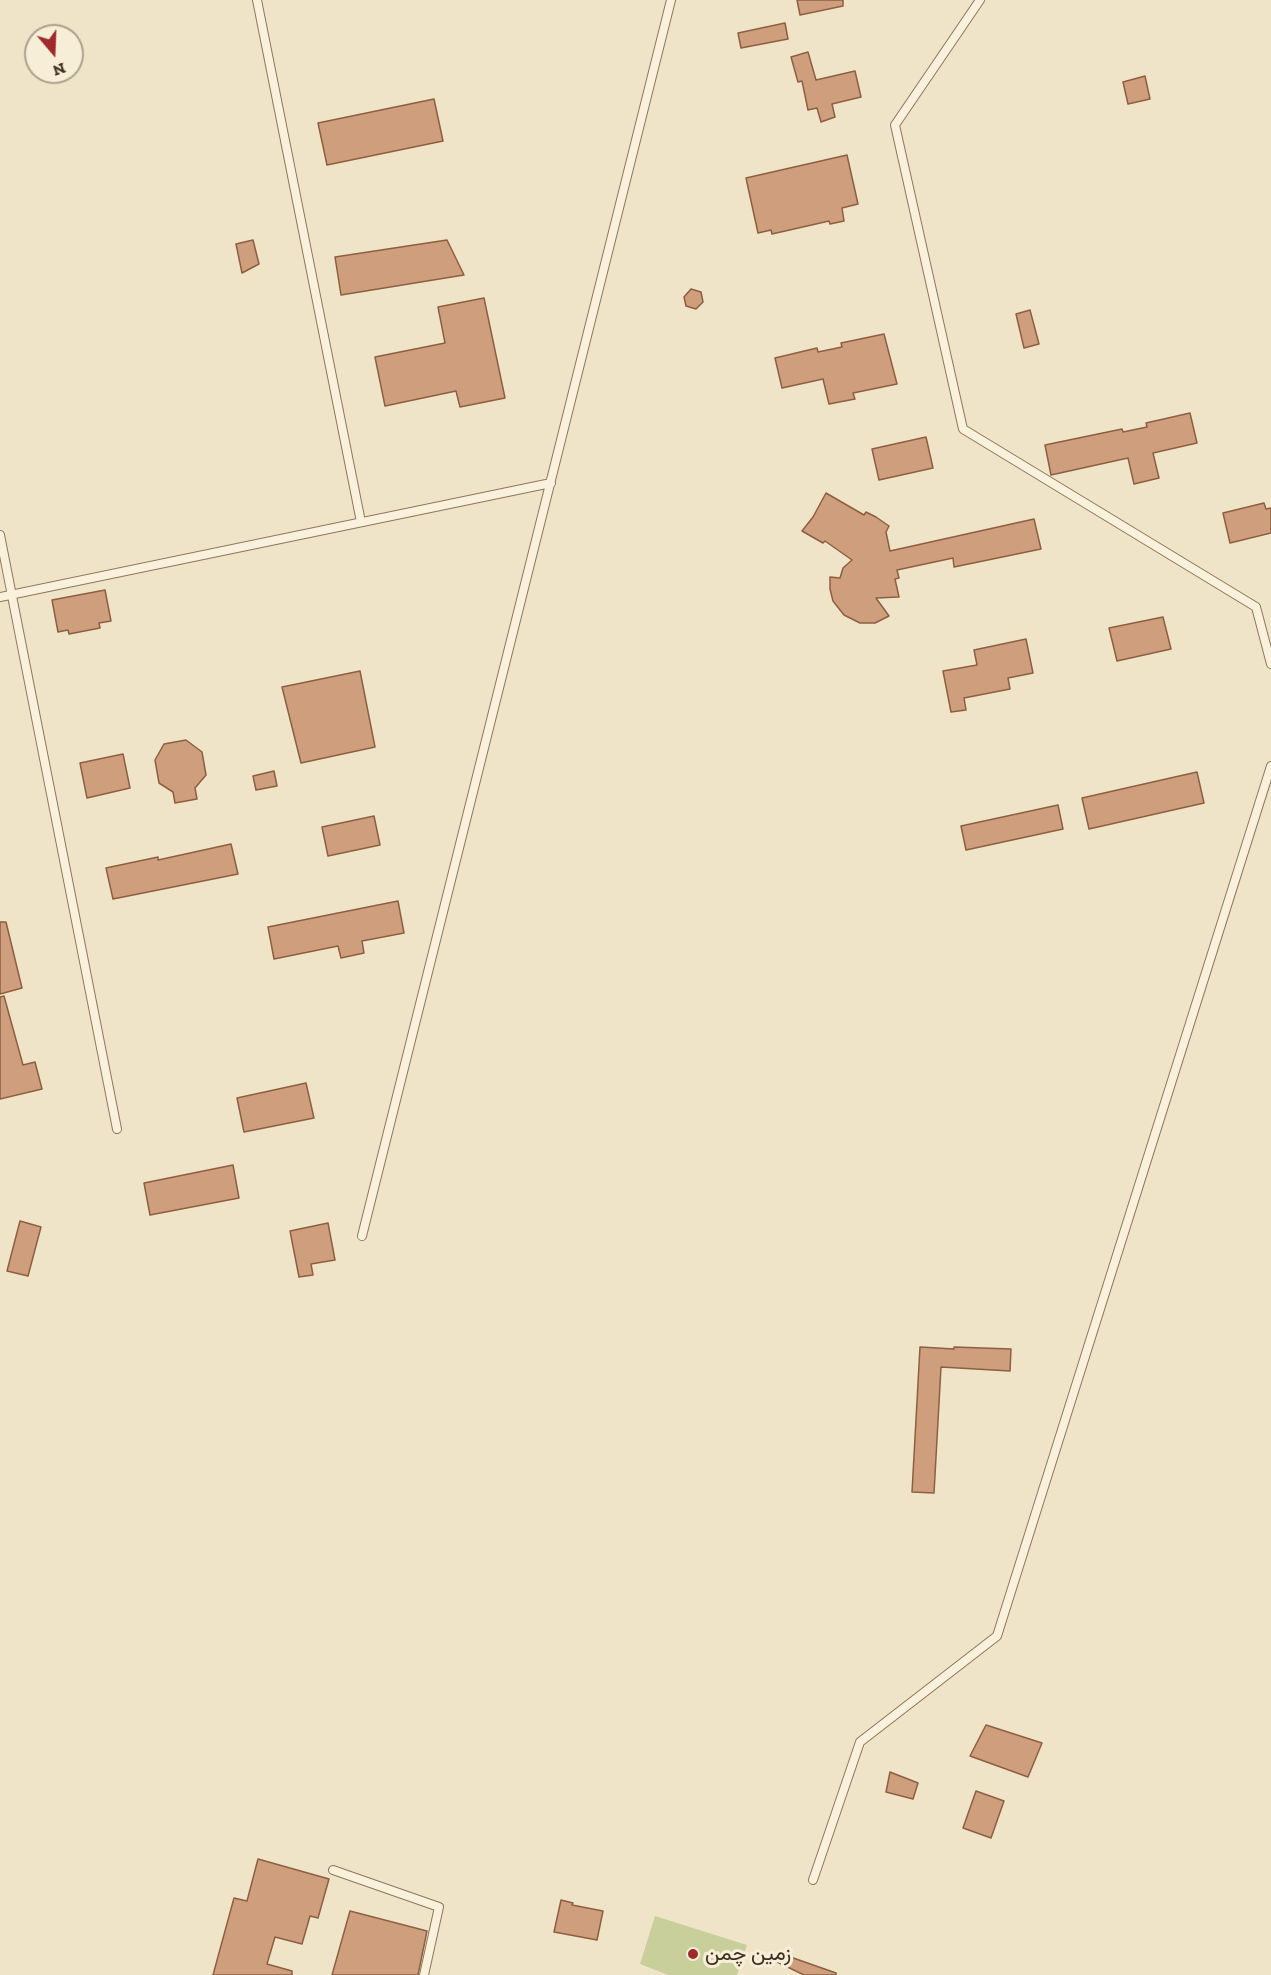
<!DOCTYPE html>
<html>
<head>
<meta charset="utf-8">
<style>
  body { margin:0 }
  #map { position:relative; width:1271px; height:1975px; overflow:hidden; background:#f0e4c8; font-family:"Zilla Slab",serif }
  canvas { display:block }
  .north { position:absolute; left:24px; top:24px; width:60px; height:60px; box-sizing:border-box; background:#f7eed8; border:2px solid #ada18e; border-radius:50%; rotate:161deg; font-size:16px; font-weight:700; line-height:24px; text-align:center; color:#3d2e20 }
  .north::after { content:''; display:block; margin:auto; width:21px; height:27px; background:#9e2a2b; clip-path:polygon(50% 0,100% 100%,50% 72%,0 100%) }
</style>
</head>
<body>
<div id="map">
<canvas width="1271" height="1975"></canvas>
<div class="north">N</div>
</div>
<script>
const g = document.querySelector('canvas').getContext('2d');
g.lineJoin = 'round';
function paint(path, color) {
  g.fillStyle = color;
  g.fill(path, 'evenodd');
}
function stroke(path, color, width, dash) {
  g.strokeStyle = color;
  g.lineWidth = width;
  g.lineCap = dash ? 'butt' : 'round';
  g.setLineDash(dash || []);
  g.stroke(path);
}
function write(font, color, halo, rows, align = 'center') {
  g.font = font + ' "Zilla Slab",Vazirmatn,serif';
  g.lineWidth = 6;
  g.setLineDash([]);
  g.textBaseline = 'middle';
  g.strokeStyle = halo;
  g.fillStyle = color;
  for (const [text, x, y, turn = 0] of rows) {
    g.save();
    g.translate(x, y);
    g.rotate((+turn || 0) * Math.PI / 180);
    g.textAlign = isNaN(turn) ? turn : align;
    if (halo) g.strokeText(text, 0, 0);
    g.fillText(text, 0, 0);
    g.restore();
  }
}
const green = new Path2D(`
  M 655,1916 L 747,1945 L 737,1975 L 668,1975 L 640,1964 Z`);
const building = new Path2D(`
  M 797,0 L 843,0 L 843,6 L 800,15 Z
  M 785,23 L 788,39 L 741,48 L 738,33 Z
  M 808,52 L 816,80 L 855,71 L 861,97 L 832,104 L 835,117 L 821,122 L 817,108 L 808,110 L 802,81 L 798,82 L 791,57 Z
  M 1145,76 L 1150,99 L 1128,104 L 1123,82 Z
  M 434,99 L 443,141 L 327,165 L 318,123 Z
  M 847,155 L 858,204 L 842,208 L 844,221 L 830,224 L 829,221 L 772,234 L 771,230 L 758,233 L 746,178 Z
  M 253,240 L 259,264 L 242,273 L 236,244 Z
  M 447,240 L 464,275 L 341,295 L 335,257 Z
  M 691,289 L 701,292 L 703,302 L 696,309 L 686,306 L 684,297 Z
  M 484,298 L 505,398 L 460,407 L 456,391 L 385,406 L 375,357 L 445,343 L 438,307 Z
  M 1030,310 L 1039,344 L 1024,348 L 1016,314 Z
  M 884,334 L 897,384 L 853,393 L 855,399 L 829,404 L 823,379 L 782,388 L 775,358 L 817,348 L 818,352 L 842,347 L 841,343 Z
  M 1190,413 L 1197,443 L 1153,453 L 1159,478 L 1134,484 L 1128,458 L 1051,475 L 1045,445 L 1122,429 L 1123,432 L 1147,427 L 1146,423 Z
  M 926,437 L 933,468 L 879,480 L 872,449 Z
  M 826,493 L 864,515 L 866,512 L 876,517 L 889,526 L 886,532 L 890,551 L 1034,519 L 1041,549 L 954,567 L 953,558 L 897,570 L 899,578 L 895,579 L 899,597 L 876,598 L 889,616 L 875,623 L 860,623 L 844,615 L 833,601 L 830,589 L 830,577 L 840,578 L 843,568 L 852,560 L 825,541 L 823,543 L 802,531 L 813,517 Z
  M 1264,503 L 1266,509 L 1271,508 L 1271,533 L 1230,543 L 1223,513 Z
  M 105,590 L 111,621 L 99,623 L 100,628 L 69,634 L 68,630 L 58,632 L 52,600 Z
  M 1163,617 L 1171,649 L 1117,661 L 1109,628 Z
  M 1026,639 L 1033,673 L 1008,678 L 1010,689 L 964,698 L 966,710 L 951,712 L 943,671 L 977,665 L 974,650 Z
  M 360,671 L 375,747 L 301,763 L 282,687 Z
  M 186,740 L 202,752 L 206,775 L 195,788 L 197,799 L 175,803 L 173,792 L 159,783 L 155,760 L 164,744 Z
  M 123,754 L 130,788 L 87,798 L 80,763 Z
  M 274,771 L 277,786 L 256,790 L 253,776 Z
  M 1197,772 L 1204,803 L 1089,829 L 1082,798 Z
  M 1058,805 L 1063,829 L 966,850 L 961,826 Z
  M 374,816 L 380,845 L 328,856 L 322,827 Z
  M 231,844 L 238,874 L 113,899 L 106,868 L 158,857 L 158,860 Z
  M 398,901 L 404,933 L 362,941 L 364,953 L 341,958 L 338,946 L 274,959 L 268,927 Z
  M 0,922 L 6,922 L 22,988 L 0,994 Z
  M 4,996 L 23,1065 L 35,1062 L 42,1089 L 0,1099 L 0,997 Z
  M 306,1083 L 314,1118 L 244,1132 L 237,1098 Z
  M 233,1165 L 239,1198 L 150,1215 L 144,1183 Z
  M 20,1221 L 41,1227 L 28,1276 L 7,1271 Z
  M 328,1223 L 335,1260 L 311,1264 L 313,1275 L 299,1277 L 290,1231 Z
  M 920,1347 L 954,1349 L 954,1347 L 1011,1349 L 1010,1371 L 941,1367 L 934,1493 L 912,1492 Z
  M 986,1725 L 1042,1743 L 1028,1777 L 970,1756 Z
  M 890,1772 L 918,1783 L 913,1799 L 886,1792 Z
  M 976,1791 L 1004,1801 L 991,1838 L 963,1828 Z
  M 258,1859 L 329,1879 L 318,1918 L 310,1916 L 302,1944 L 275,1937 L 267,1964 L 292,1971 L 292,1975 L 213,1975 L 234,1898 L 247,1901 Z
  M 561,1900 L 573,1903 L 572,1905 L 603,1911 L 597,1940 L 554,1932 Z
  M 350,1911 L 427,1931 L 418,1975 L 332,1975 Z
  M 779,1953 L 836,1973 L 836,1975 L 804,1975 L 775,1961 Z`);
const service = new Path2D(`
  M 257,0 L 361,522
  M 980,0 L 895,125 L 963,429 L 1256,607 L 1271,664
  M 0,535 L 117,1129
  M 0,597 L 551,483
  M 362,1236 L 671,0
  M 333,1870 L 439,1907 L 424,1975
  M 813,1880 L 860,1742 L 997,1636 L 1271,766`);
const markers = [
  [693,1954,6,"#9e2a2b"]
];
const poiNames = [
  ["زمین چمن",705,1954]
];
paint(green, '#c9cf9b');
paint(building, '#cf9f7d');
stroke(building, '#8d5f41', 1.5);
stroke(service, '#8d765c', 10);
stroke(service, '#faf1dc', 8);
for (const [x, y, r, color] of markers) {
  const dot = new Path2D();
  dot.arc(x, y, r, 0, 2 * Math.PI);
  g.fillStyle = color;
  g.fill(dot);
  stroke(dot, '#f7eed8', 2);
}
write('21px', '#3d2e20', '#f7eed8', poiNames, 'left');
</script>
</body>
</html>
